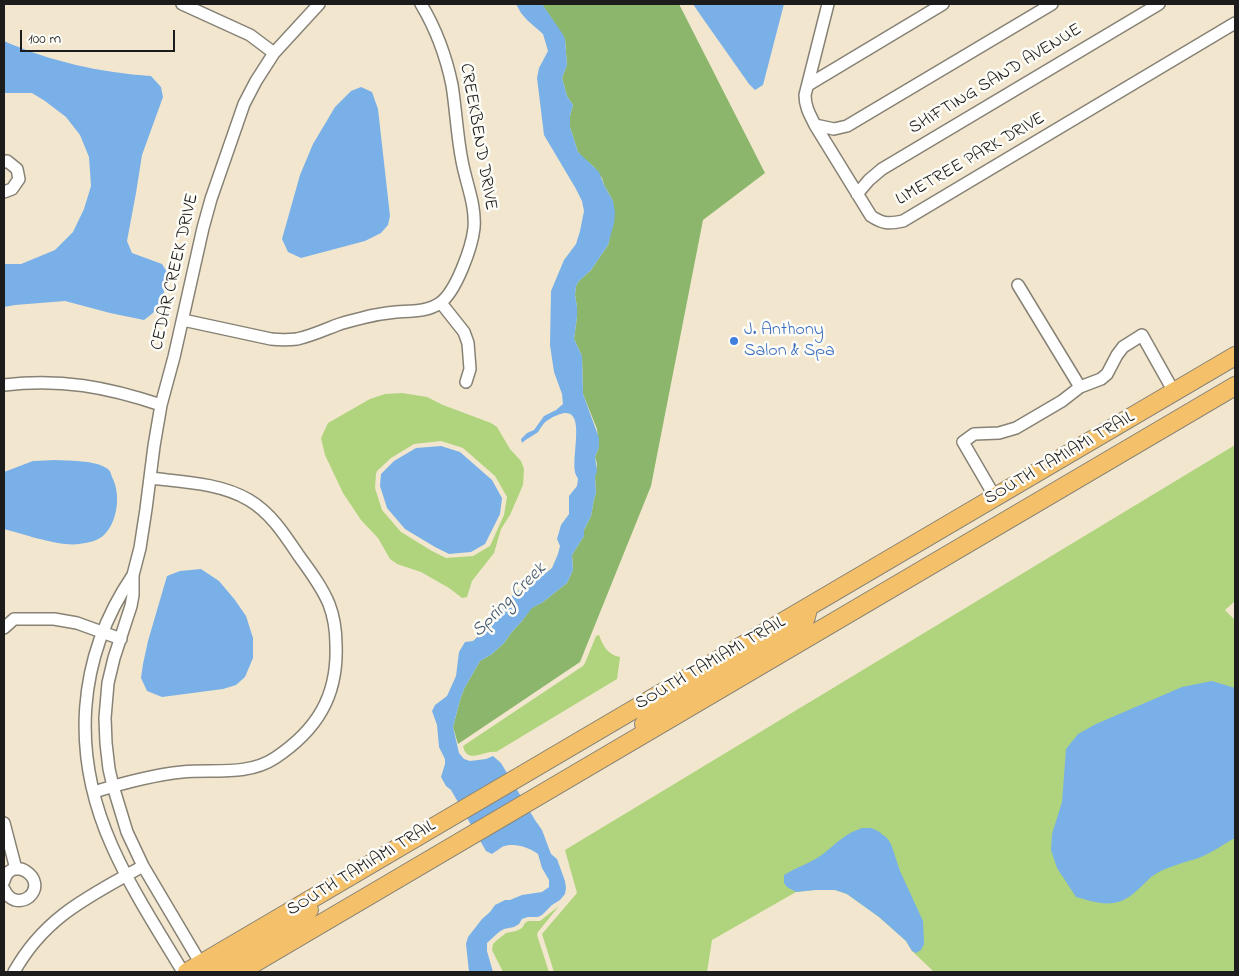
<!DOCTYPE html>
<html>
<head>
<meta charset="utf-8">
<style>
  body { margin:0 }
  #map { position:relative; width:1239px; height:976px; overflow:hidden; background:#f2e7ce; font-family:"Indie Flower",sans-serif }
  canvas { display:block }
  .frame { position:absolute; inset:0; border:5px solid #1c1c1c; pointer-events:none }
  .scale { position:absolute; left:20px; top:30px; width:155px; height:22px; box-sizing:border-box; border:2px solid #1c1c1c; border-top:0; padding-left:6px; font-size:15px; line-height:18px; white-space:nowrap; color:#1c1c1c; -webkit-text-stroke:4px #fdfcf7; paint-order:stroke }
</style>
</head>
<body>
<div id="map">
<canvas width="1239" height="976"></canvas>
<div class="frame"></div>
<div class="scale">100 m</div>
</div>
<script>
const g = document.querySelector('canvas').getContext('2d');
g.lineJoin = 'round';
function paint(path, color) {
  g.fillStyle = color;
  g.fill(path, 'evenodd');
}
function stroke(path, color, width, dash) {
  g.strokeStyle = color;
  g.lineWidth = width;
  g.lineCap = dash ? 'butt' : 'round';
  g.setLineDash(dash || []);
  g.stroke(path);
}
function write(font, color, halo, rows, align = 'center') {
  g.font = font + ' "Indie Flower",sans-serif';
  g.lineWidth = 5;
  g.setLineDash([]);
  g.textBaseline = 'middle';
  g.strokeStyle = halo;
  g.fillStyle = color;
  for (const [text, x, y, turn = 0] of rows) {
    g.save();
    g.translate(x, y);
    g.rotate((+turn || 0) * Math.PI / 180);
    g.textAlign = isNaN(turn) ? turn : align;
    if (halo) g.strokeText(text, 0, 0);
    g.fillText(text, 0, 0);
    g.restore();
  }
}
const green = new Path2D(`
  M 402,393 L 427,397 L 443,405 L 491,423 L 497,427 L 510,449 L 521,461 L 524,469 L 523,485 L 510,515 L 501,529 L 494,553 L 472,581 L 467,597 L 462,598 L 449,588 L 421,572 L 397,564 L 390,559 L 378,538 L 361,520 L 343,493 L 325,455 L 321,438 L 328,423 L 370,399 L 385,394 ZM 441,441 L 463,448 L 495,476 L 507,497 L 504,515 L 490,546 L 473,556 L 446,558 L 432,551 L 401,532 L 382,510 L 375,488 L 376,474 L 377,471 L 391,458 L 414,444 Z
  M 1235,445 L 1235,601 L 1225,610 L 1235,620 L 1235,972 L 934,972 L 912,951 L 906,941 L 879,917 L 847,894 L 835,890 L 815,890 L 796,892 L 712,940 L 707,972 L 554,972 L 542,934 L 577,893 L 565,850 Z
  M 599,635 C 603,646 608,655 620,657 L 617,679 L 496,752 C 485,750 467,765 463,746 L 583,666 L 585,663 L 596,636 Z
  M 559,906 L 538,932 L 537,935 L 549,972 L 503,972 L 492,950 L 493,944 L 496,941 L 506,933 L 516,931 L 522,928 L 525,923 L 528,921 L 540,921 Z`);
const forest = new Path2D(`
  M 542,4 L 679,4 L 765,173 L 703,220 L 651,486 L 580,662 L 458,744 L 453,727 L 460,700 L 464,689 L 480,661 L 492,654 L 504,643 L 511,633 L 522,621 L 531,608 L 543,602 L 567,583 L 573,570 L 572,555 L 584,536 L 584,530 L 591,516 L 594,499 L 596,493 L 595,477 L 597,464 L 595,457 L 599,447 L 597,429 L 583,394 L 582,356 L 574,339 L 577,317 L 577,307 L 575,295 L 576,286 L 579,281 L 591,270 L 608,245 L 610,236 L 613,201 L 604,185 L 602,178 L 593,166 L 583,158 L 578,152 L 570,127 L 570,116 L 573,105 L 567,96 L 562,78 L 567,65 L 565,39 Z`);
const water = new Path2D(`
  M 516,4 L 542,4 L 562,33 L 565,39 L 567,65 L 562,78 L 567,96 L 573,105 L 570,116 L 570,127 L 578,152 L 599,172 L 604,185 L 613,201 L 615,213 L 614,223 L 608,245 L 591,270 L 579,281 L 576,286 L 575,295 L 577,307 L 577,317 L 574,339 L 582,356 L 583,394 L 599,438 L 599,447 L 595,457 L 597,471 L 595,477 L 596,493 L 594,499 L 591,516 L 584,530 L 584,536 L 572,555 L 573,570 L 567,583 L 543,602 L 532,608 L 522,621 L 511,633 L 504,643 L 492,654 L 480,661 L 464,689 L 460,700 L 453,727 L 459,753 L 464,759 L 470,761 L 486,759 L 493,756 L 501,763 L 535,820 L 542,830 L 551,854 L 557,859 L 565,881 L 566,888 L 565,894 L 560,900 L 552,905 L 542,915 L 538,917 L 528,917 L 522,919 L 519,924 L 514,927 L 504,929 L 499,932 L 487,943 L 487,951 L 493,972 L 469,972 L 466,944 L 468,937 L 482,919 L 490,912 L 495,905 L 505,900 L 510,900 L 522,895 L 542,892 L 549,887 L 549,880 L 542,868 L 538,854 C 529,847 513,842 502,847 C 499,849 495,852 492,854 L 486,851 L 451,790 L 446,786 L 441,777 L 445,764 L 445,759 L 439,747 L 437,725 L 432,711 L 435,705 L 447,696 L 456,676 L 459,652 L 465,642 L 473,641 L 486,629 L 497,611 L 516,592 L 541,577 L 552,568 L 558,554 L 560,546 L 557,539 L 561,525 L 569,514 L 569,496 L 577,486 L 578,479 C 578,478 575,474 575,472 C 571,451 591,393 548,420 C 543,423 541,428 538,432 C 534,435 526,439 522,443 L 521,439 L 527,433 L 534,430 L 544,416 L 556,410 L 563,404 L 562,394 L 554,372 L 550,345 L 551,291 L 564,260 L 576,244 L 580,231 L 584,211 L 582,201 L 576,189 L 544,135 L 537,78 L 539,68 L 548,51 L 543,34 L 527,20 L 521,13 Z
  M 693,4 L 784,4 L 763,85 L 755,90 L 749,84 L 699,13 Z
  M 4,41 C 49,61 102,73 151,76 L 161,87 L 163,97 L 142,155 L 136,193 L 127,241 L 132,253 L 162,264 L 167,272 L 163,298 L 153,313 L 144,320 L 110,313 L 65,301 L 15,305 L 4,307 L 4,264 L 21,264 L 55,250 L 73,232 L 84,209 L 91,186 L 89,157 L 80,135 L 66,117 L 45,101 L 32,93 L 4,93 Z
  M 361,87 L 372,92 L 378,109 L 390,216 L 388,225 L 381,233 L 365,241 L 301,258 L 288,252 L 282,239 L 300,175 L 313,144 L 335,107 L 351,91 Z
  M 441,446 L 460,452 L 492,480 L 502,498 L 500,514 L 485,544 L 471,552 L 449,554 L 435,547 L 405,529 L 387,508 L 380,486 L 381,474 L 394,461 L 416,448 Z
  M 56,460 C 71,461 98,460 109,470 C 111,472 111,475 112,477 C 121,494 118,521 104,535 C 98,541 87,543 79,544 C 61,547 23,534 4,529 L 4,472 L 33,461 Z
  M 201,569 L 219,581 L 235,600 L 246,616 L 253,638 L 253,658 L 245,677 L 236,685 L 223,689 L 162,697 L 147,691 L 141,678 L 143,664 L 148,641 L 167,576 L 180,571 Z
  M 1212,681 L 1235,688 L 1235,838 C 1224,844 1213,852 1201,857 C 1185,863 1166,866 1151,877 C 1140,887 1130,901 1113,903 C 1101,905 1088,900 1076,897 L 1057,868 L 1051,850 L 1052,834 L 1062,802 L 1066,749 L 1078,734 L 1096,724 L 1182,687 Z
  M 862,828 L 871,828 L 878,831 L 887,838 L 891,844 L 900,871 L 923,921 L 924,944 L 921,950 L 916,953 L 912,951 L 906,941 L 879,917 L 847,894 L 835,890 L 815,890 L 796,892 L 787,887 L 784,883 L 784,875 C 797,867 811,863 823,854 C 837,843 844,834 862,828 Z`);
const street = new Path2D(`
  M 182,4 L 250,35 L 274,53
  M 828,4 L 805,95 C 805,107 810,115 815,125 L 871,216 C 883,224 889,224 903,221 L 1235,23
  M 808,85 L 943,4
  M 815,125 L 834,129 L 847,126 L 1052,4
  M 4,162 L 7,161 L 17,169 L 19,179 L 12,189 L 4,192
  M 857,194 L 869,180 L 882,169 L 1159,4
  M 1018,285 L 1080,387
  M 441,303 L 464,332 L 468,343 L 470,369 L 466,382
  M 183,320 L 271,339 C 280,340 288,340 297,339 C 311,336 324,330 337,325 C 345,322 354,320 362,318 C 373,315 385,313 396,312 C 411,311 427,312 440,303 C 456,292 472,247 474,228 C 476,205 466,183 462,161 C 457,136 456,110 452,85 C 446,56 436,29 421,4
  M 4,385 C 60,378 107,387 161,405
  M 995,497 L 963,442 L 974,434 L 999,433 L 1016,428 L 1062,401 L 1080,387 L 1101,379 L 1107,374 L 1117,355 L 1123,347 L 1142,335 L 1174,392
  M 133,575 C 76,659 71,754 112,846 C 131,889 159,932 183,972
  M 4,628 L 14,619 L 54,619 L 77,623 L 121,639
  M 94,792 C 123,783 152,775 182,772 C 213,769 248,776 275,758 C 317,730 338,696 336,645 C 336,631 334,617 329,604 C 322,587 310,571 299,556 C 285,535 271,513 249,500 C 220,483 183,482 150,478
  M 4,823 L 16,869
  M 4,881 C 11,853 49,879 29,897 C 25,900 20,901 15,900 C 9,898 6,894 4,889
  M 201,964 L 143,866 L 127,832 L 113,786 L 109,769 L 106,743 L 105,718 L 108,683 L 114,658 L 131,606 L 133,595 L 133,575 L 140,548 L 146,509 L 154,446 L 161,405 L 174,357 L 203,228 L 211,199 L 244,104 L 256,81 L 274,53 L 319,4
  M 14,972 C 45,916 90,896 143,866`);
const primary = new Path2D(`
  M 644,724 L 666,706 L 792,633 C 804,624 806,622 808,607
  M 187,972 L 1235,356
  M 215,972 L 290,926 L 309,910
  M 239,972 L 1235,386`);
const markers = [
  [734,341,5,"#3f7fe0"]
];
const streetNames = [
  ["SHIFTING SAND AVENUE",996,80,-31],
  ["CREEKBEND DRIVE",477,137,80],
  ["LIMETREE PARK DRIVE",971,160,-30],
  ["CEDAR CREEK DRIVE",176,272,-77],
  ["SOUTH TAMIAMI TRAIL",1060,459,-30],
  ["SOUTH TAMIAMI TRAIL",711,664,-30],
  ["SOUTH TAMIAMI TRAIL",362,869,-31]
];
const shopNames = [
  ["J. Anthony",744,331],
  ["Salon & Spa",744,352]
];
const waterNames = [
  ["Spring Creek",510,601,-45]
];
paint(green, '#afd47d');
paint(forest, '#8bb66c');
paint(water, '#7ab0e8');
stroke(street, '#878275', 14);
stroke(primary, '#878275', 20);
stroke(street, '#fff', 11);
stroke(primary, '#f4c16a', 18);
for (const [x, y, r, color] of markers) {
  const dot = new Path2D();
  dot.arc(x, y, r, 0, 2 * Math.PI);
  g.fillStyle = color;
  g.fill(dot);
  stroke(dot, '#fdfcf7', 2);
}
write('18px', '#1c1c1c', '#fdfcf7', streetNames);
write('18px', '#366cbe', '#fdfcf7', shopNames, 'left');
write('italic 19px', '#42576e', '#fdfcf7', waterNames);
</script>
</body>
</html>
